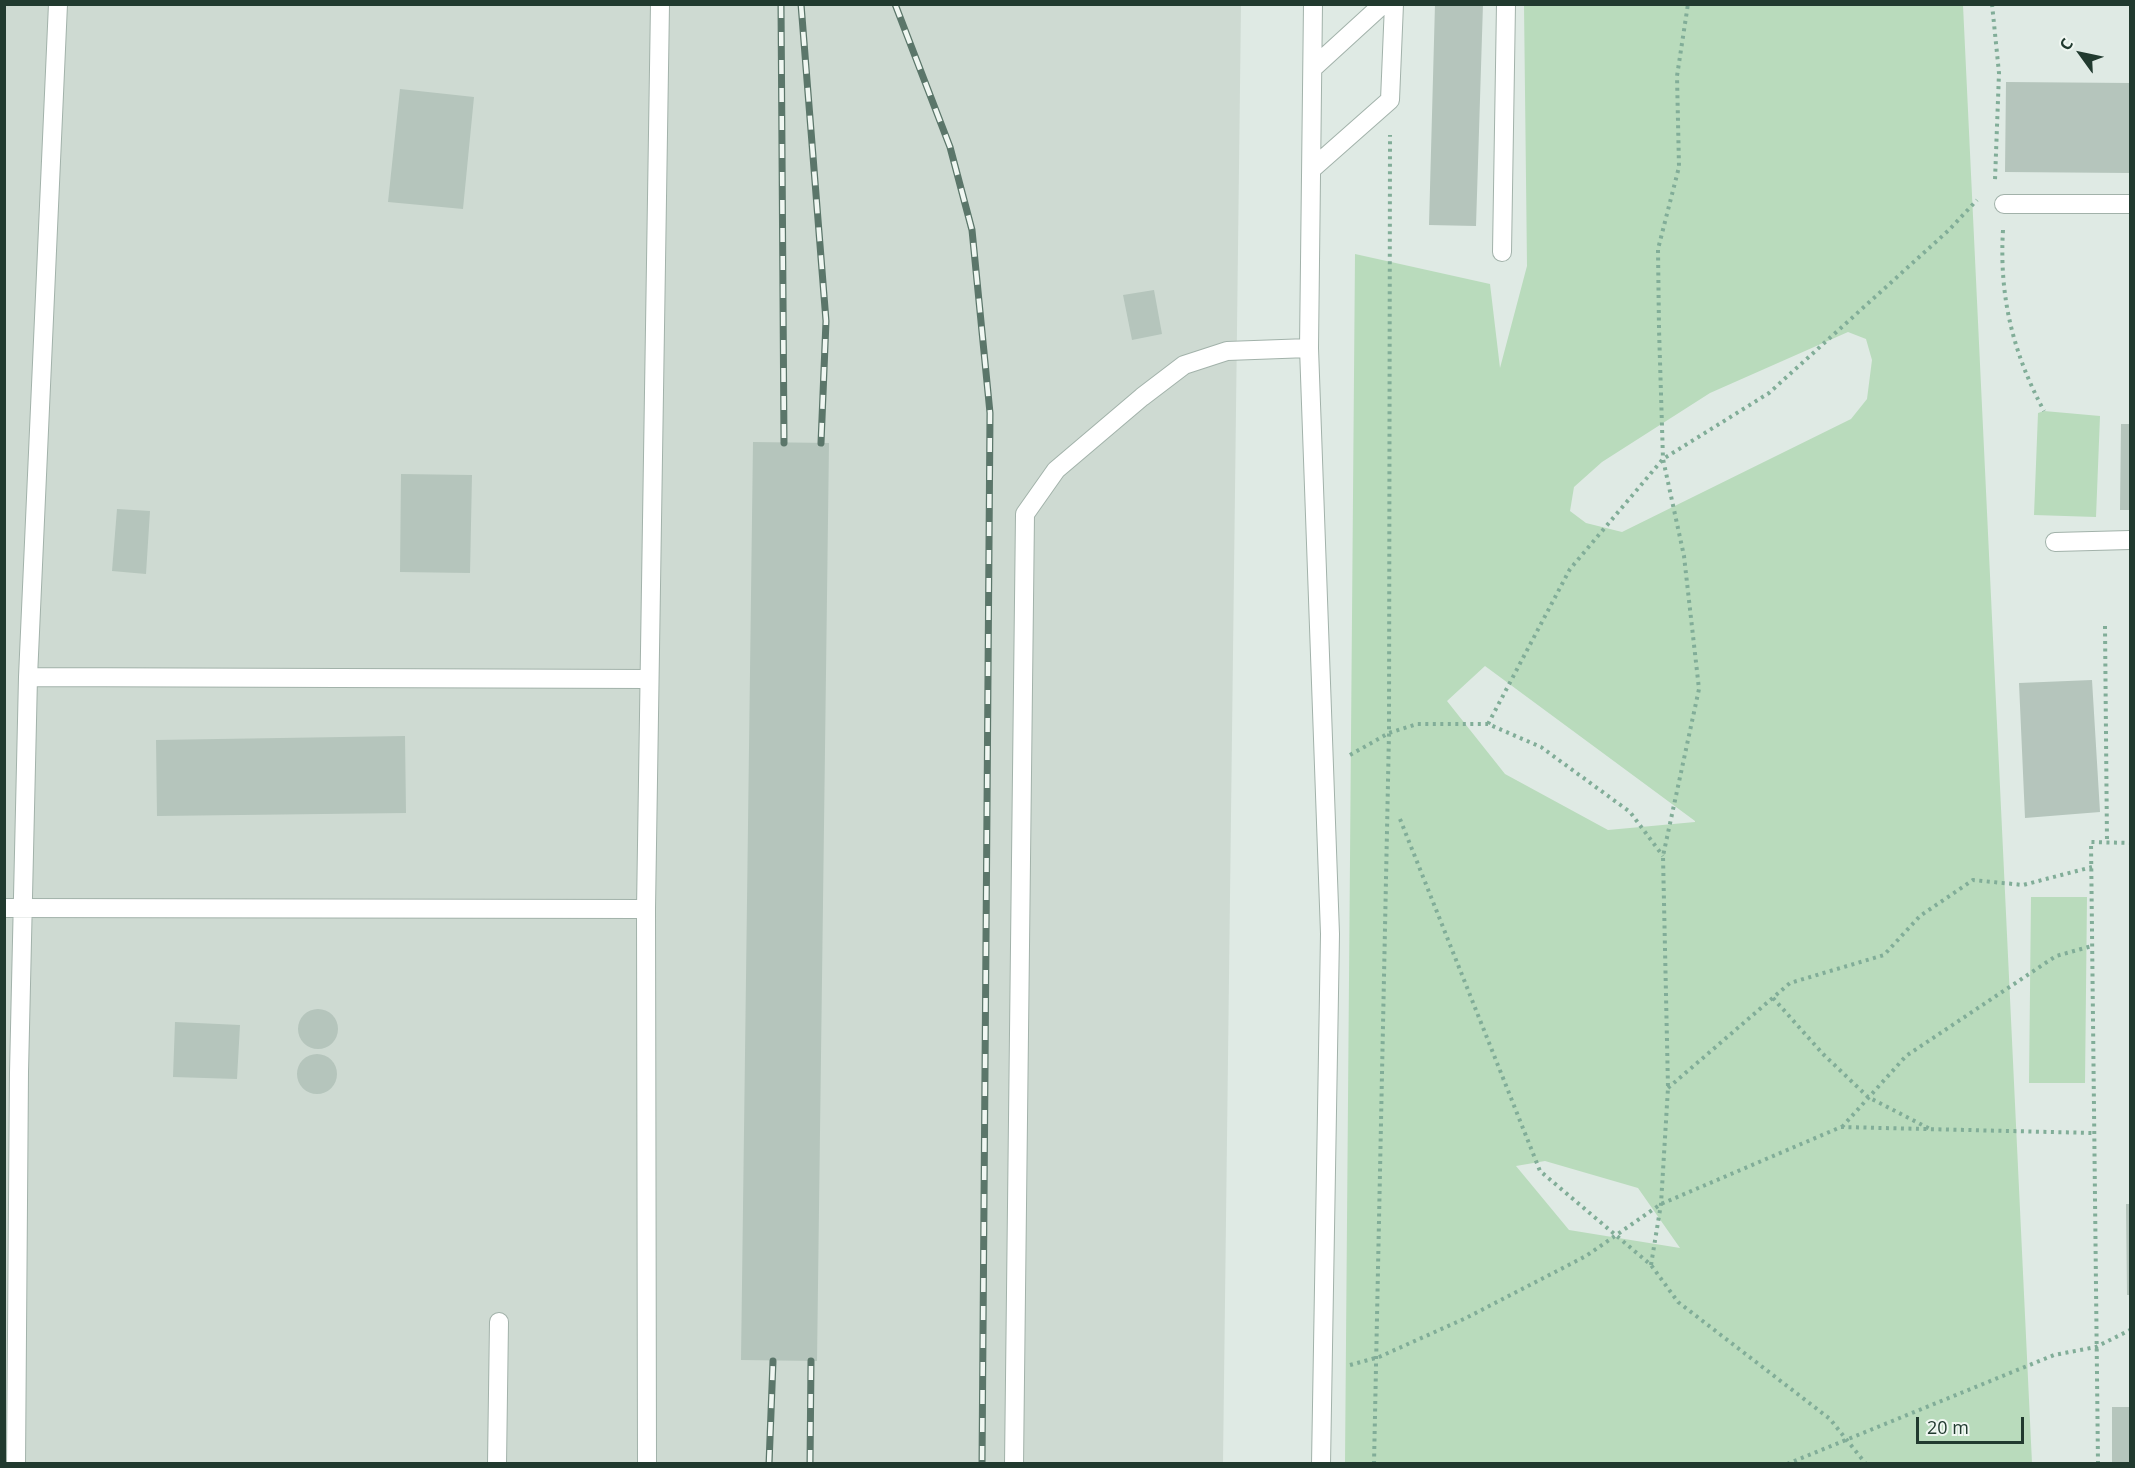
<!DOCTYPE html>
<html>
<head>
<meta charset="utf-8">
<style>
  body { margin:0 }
  #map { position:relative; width:2135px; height:1468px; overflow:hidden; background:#dfeae4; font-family:"Open Sans",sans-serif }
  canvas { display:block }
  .frame { position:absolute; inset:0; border:6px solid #213a2f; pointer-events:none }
  .north { position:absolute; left:2051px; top:24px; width:60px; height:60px; -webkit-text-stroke:4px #f0f7f2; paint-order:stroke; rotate:303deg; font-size:16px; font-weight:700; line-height:24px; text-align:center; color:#213a2f }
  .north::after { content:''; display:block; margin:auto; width:21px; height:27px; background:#213a2f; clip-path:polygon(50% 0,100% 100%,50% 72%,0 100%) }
  .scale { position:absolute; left:1916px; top:1417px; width:108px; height:27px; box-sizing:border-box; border:3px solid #213a2f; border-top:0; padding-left:8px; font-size:18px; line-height:21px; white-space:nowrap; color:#213a2f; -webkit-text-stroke:4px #f0f7f2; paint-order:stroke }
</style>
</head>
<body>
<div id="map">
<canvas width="2135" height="1468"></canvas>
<div class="frame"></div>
<div class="north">С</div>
<div class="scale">20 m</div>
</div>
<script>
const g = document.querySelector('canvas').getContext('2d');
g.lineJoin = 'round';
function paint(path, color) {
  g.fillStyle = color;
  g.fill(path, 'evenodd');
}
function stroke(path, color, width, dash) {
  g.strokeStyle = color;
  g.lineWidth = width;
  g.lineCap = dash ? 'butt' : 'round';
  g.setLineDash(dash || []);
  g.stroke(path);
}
const built = new Path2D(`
  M 5,5 L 1241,5 L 1223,1463 L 5,1464 Z`);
const green = new Path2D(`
  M 1524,5 L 1963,5 L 2032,1463 L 1345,1463 L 1355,254 L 1490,284 L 1500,368 L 1527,266 ZM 1848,332 L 1866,339 L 1872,360 L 1867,399 L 1851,419 L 1622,532 L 1586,523 L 1570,511 L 1574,487 L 1602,462 L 1710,393 ZM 1485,666 L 1695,821 L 1695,822 L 1608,830 L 1505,774 L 1447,701 ZM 1545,1161 L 1638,1188 L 1680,1248 L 1569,1230 L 1516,1166 Z
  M 2044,411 L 2100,416 L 2096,517 L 2034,515 L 2038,413 Z
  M 2031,897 L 2087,897 L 2085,1083 L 2029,1083 Z`);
const building = new Path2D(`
  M 1435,4 L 1483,4 L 1476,226 L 1429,225 Z
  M 2006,82 L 2130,83 L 2130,173 L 2005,172 Z
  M 400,89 L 474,97 L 463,209 L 388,202 Z
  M 1154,290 L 1162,334 L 1132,340 L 1123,295 Z
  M 2121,424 L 2130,424 L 2130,510 L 2120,510 Z
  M 753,442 L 829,443 L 817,1361 L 741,1360 Z
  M 401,474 L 472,475 L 470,573 L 400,572 Z
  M 117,509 L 150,511 L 146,574 L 112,571 Z
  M 2092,680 L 2100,812 L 2025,818 L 2019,683 Z
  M 405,736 L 406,813 L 157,816 L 156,740 Z
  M298 1029a20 20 0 1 1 40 0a20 20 0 1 1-40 0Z
  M 175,1022 L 240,1025 L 237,1079 L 173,1077 Z
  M297 1074a20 20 0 1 1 40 0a20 20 0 1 1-40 0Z
  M 2126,1204 L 2130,1204 L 2130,1295 L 2127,1295 Z
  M 2112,1407 L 2130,1407 L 2130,1464 L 2112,1464 Z`);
const path = new Path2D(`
  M 1992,4 L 1999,73 L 1995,180
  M 2003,230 C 1999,297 2013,353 2044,411
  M 2105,626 L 2107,842
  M 1488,724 L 1570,569 L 1663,459 L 1769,393 L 1949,230 L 1977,200
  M 1350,755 L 1389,733 L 1417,724 L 1488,724 L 1541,747 L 1630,812 L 1663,856
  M 1400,819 L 1540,1171 L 1651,1265 L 1678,1302 L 1830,1419 L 1866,1464
  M 1773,998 L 1823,1054 L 1868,1097 L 1930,1129
  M 1668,1088 L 1790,983 L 1884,955 L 1920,916 L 1973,880 L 2023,885 L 2092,867
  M 1842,1127 L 1906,1056 L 2056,956 L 2092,946
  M 1651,1265 L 1661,1204 L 1668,1088 L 1663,856 L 1699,689 L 1684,556 L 1663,459 L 1659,329 L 1658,249 L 1679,167 L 1677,76 L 1688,4
  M 1350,1365 L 1379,1357 L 1466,1318 L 1586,1256 L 1661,1204 L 1841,1127 L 2093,1133
  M 1374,1464 L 1389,733 L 1390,135
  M 1787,1464 L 2054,1355 L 2096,1347 L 2130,1330
  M 2098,1464 L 2091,842 L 2130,843`);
const minor = new Path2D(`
  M 1313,4 L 1309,348 L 1330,934 L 1321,1464
  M 1313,68 L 1383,4
  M 1313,168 L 1390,100 L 1394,4
  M 2004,204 L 2130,204
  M 1502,252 L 1506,4
  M 2055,542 L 2130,540
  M 28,677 L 649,679
  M 4,908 L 646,909
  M 16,1464 L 19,1072 L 28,677 L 58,4
  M 497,1464 L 499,1322
  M 647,1464 L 646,909 L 660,4
  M 1014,1464 L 1025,514 L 1056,470 L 1142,397 L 1184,365 L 1227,351 L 1309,348`);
const rail = new Path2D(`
  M 781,4 L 784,443
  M 801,4 L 826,321 L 821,443
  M 895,4 L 950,147 L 972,230 L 990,413 L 982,1464
  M 769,1464 L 773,1361
  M 810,1464 L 811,1361`);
paint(built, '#cedad2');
paint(green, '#b9dbbc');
paint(building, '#b5c5bc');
stroke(minor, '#a2b2aa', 20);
stroke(path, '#81ad98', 4, [3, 4.5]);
stroke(minor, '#fff', 18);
stroke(rail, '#5b766a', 7);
stroke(rail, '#f0f7f2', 4.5, [14]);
</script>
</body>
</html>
